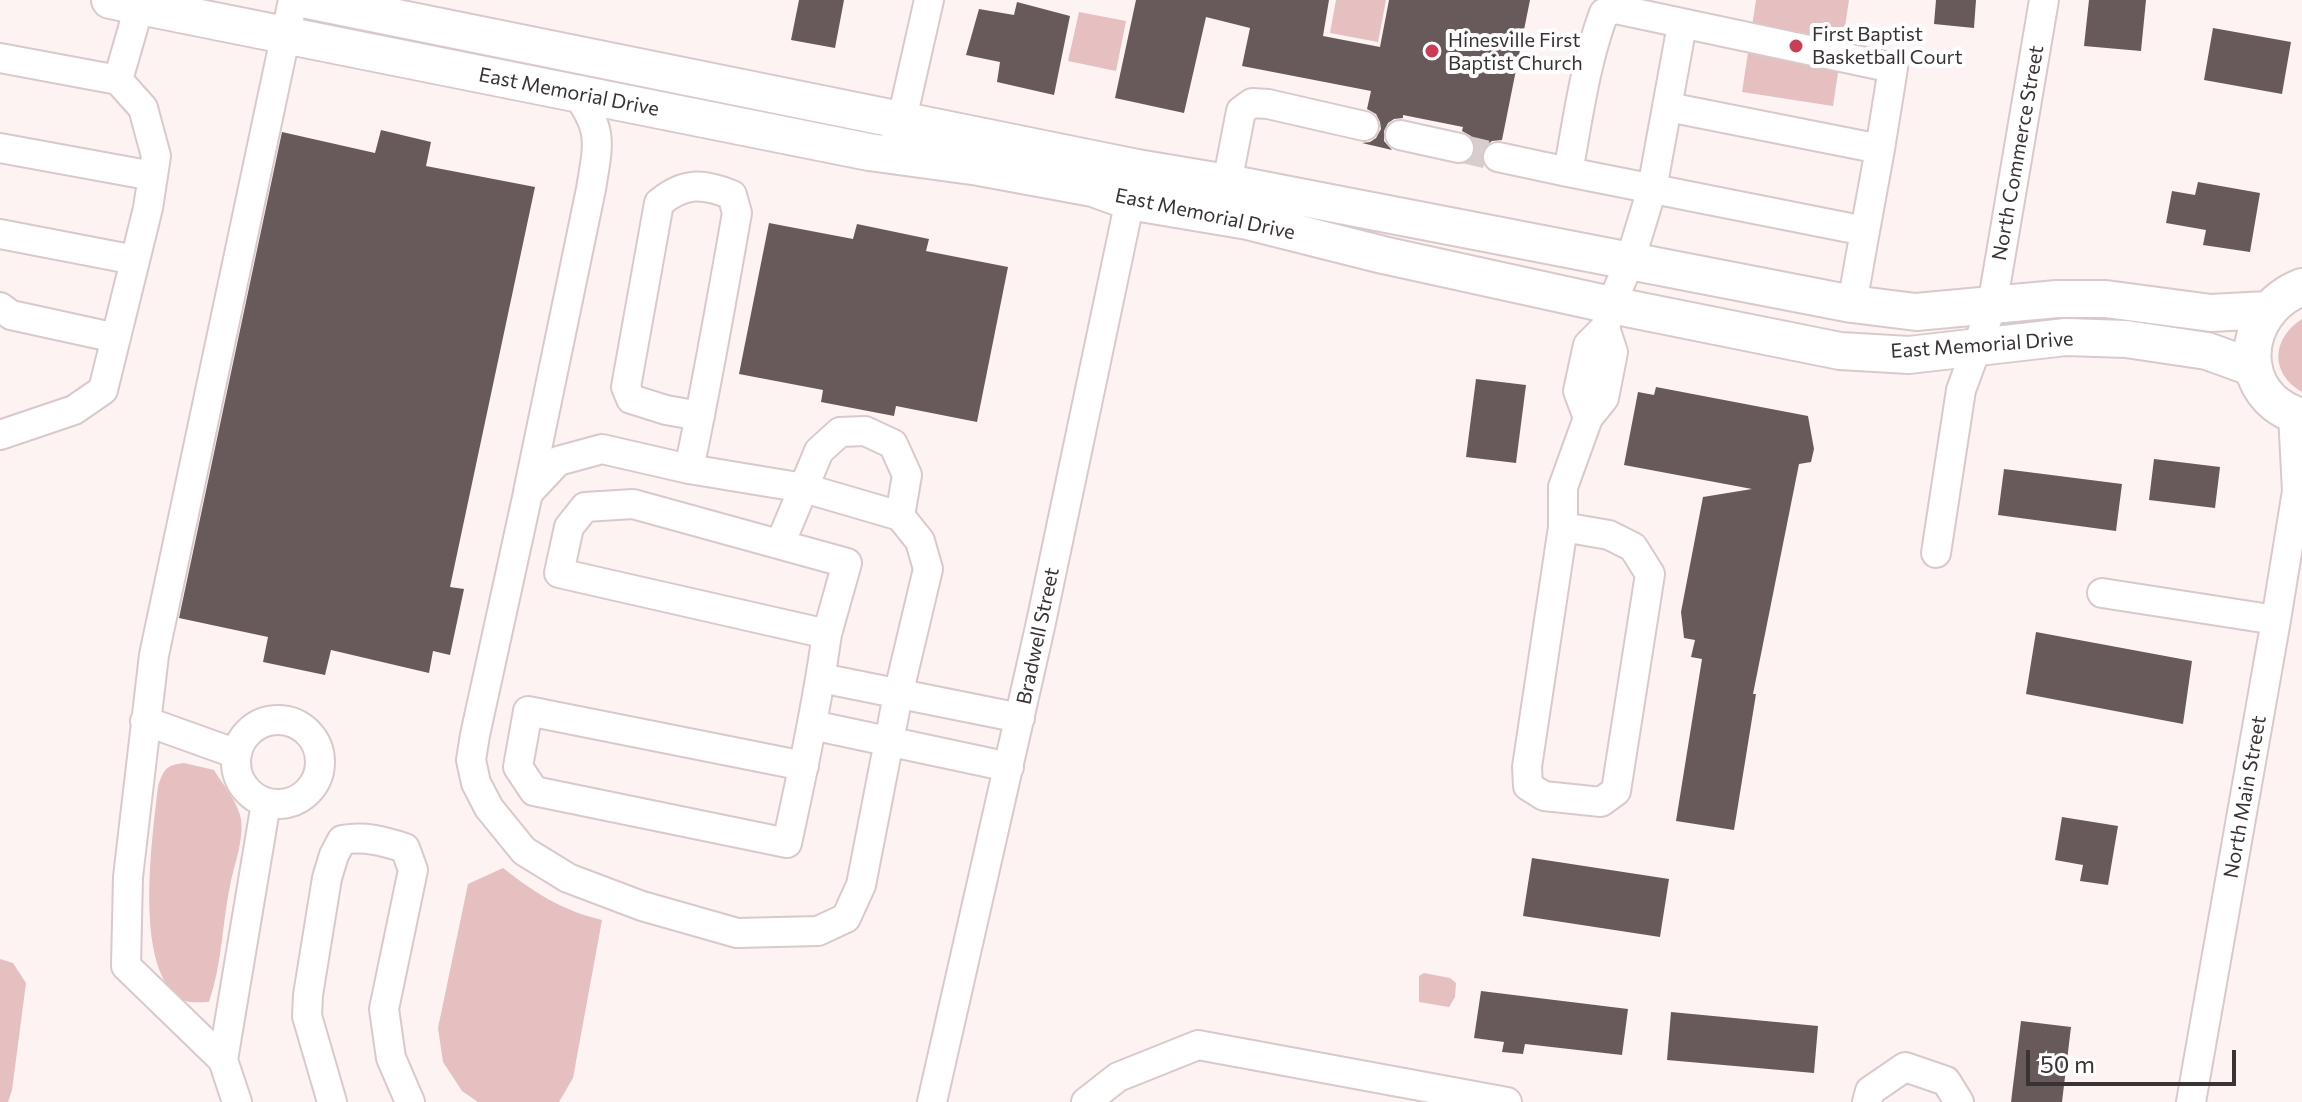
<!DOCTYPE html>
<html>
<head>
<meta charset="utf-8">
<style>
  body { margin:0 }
  #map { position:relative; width:2302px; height:1102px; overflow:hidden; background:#fdf3f3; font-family:Commissioner,sans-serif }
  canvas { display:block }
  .scale { position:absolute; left:2026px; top:1050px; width:210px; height:36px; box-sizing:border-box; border:4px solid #393333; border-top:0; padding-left:10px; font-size:24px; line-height:28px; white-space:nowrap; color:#393333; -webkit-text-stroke:6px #fff; paint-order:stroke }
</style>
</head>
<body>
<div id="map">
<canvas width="2302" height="1102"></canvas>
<div class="scale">50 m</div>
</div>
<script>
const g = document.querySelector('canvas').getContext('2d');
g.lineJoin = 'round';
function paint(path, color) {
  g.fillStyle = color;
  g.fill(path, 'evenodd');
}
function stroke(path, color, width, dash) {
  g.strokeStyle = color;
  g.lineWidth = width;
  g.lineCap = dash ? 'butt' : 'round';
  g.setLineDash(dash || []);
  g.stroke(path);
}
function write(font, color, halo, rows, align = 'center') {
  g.font = font + ' Commissioner,sans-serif';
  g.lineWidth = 8;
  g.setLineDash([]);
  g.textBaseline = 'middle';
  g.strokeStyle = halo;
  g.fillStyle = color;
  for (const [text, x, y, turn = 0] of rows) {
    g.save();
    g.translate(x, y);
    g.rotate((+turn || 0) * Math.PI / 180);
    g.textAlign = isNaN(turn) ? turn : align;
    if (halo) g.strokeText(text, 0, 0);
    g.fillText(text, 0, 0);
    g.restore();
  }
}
const green = new Path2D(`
  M 1336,0 L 1386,0 L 1378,42 L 1330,33 Z
  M 1756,0 L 1849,0 L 1833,106 L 1742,92 Z
  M 1079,12 L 1126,21 L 1116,71 L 1068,61 Z
  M 2302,319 L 2302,392 C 2269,373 2272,338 2302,319 Z
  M 184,763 L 214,770 C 223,785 238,802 241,819 C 244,841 234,865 230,886 C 222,925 222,964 209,1002 C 202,1002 191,1003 185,1001 C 131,976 153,834 158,786 C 164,770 165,765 184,763 Z
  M 503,868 C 535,893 561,910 602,920 L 573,1078 L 559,1102 L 478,1102 L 462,1091 L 443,1062 L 438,1028 L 468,884 Z
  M 0,959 L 13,963 L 26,983 L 12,1090 L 8,1102 L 0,1102 Z
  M 1424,973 L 1450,978 L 1456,983 L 1455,997 L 1449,1007 L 1419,1002 L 1419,976 Z`);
const building = new Path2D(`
  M 799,0 L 844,0 L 835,48 L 791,40 Z
  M 1136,0 L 1329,0 L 1323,36 L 1380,47 L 1389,0 L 1530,0 L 1502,140 L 1492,141 L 1485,146 L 1481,154 L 1484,165 L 1467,163 L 1475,152 L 1475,144 L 1471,136 L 1462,131 L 1463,127 L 1403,115 L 1403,118 L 1394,119 L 1388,123 L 1384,131 L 1384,141 L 1392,150 L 1362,143 L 1370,142 L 1376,138 L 1381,129 L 1380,122 L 1376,114 L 1367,109 L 1371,91 L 1242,66 L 1250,28 L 1206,17 L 1184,113 L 1115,98 Z
  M 1936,0 L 1976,0 L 1974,28 L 1934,24 Z
  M 2089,0 L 2146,0 L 2141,51 L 2084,46 Z
  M 1017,2 L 1070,16 L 1054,95 L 997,82 L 1000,62 L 966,55 L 979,9 L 1014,15 Z
  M 2213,28 L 2291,42 L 2282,94 L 2204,80 Z
  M 381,130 L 431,142 L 426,166 L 535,187 L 450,587 L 464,589 L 450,655 L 433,651 L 429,673 L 331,650 L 325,675 L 263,662 L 268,637 L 179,618 L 282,132 L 375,153 Z
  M 2198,182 L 2260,193 L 2250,252 L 2203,245 L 2206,230 L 2166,223 L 2172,191 L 2195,195 Z
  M 769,223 L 853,239 L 857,224 L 929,239 L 926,251 L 1008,267 L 977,422 L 896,406 L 894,416 L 821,402 L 823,390 L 739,374 Z
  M 1476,379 L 1526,385 L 1516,463 L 1466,457 Z
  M 1656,387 L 1808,416 L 1814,449 L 1811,462 L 1799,464 L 1753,694 L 1756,694 L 1734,830 L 1676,821 L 1702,659 L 1691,657 L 1695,640 L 1684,638 L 1681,612 L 1703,497 L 1752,489 L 1624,465 L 1638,392 L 1654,395 Z
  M 2154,459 L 2220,467 L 2215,508 L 2149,500 Z
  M 2004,469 L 2122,484 L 2116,531 L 1998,515 Z
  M 2036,632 L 2192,661 L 2183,724 L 2026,694 Z
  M 2062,817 L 2118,826 L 2108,885 L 2080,881 L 2083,865 L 2055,860 Z
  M 1532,858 L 1669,879 L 1660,937 L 1523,916 Z
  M 1481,991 L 1628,1009 L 1622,1055 L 1525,1044 L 1523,1054 L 1502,1052 L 1504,1042 L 1474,1038 Z
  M 1671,1012 L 1818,1026 L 1814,1073 L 1667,1060 Z
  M 2021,1021 L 2071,1027 L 2062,1102 L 2011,1102 Z`);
const minorTunnel = new Path2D(`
  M 1459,148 L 1498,157`);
const minor = new Path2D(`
  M 0,58 L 118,80 L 141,0
  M 1668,107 L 1880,149 L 1865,231
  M 1400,135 L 1459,148
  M 896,139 L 902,119 L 929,0
  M 0,148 L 153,176
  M 1498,157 L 1568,172
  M 1227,183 L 1241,111 L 1252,103 L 1268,104 L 1364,126
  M 0,234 L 135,260
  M 1852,304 L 1865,231 L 1568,172 C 1578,119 1585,63 1604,13 L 1616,9 L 1893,68 L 1880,149
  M 0,307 L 11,315 L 116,338
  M 1588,418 L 1578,391 L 1588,345 L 1605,328 L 1611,305 L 1630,261 L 1652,189 L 1682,25
  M 0,435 L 74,410 L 103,390 L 148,208 L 156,156 L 143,108 L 118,80
  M 602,449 L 689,469 L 804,488 L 900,516 L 920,541 L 928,569 L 898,695 L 861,885 L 846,918 L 818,931 L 737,933 L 642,906 L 568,878 L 524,851 L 489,808 L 476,783 L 471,760 L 475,735 L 528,493 L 558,461 Z
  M 689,469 C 707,384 722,298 737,213 L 732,195 C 703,183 684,182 659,203 L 626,387 L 631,399 L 666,410 L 700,416
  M 528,492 L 591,189 C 598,145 604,131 576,93
  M 1563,527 L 1527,767 L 1528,786 L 1544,796 L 1601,802 L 1616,791 L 1650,574 L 1633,547 L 1609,535 L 1563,527 L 1563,487 L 1588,418 L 1604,398 L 1613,352 L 1605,328
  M 780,544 L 819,451 L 840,432 L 865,431 L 893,444 L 907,475 L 900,516
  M 1936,553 L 1961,390 L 1992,306 L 2044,0
  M 2102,593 L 2276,620
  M 821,678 L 1020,718
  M236 762a42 42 0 1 1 84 0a42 42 0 1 1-84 0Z
  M 145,721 L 237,754
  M 812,725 L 1009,767
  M 804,766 L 528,711 L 518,767 L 534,791 L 787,843 C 802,774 817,705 827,634 L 559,573 L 569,527 L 585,507 L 633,504 L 847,563 L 827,634
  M 223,1060 L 126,966 L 128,877 L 154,655 L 293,0
  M 237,1102 L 223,1060 L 266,803
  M 332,1102 L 307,1016 L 308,995 L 327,878 L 334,855 L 342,840 C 365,836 383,841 405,848 L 413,870 L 384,1009 L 391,1058 L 410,1102
  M 932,1102 L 1040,627 L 1134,181
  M 1086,1102 L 1118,1077 L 1198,1045 L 1507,1102
  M 1867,1102 L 1870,1091 L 1905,1067 L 1946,1081 L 1959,1102
  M 2191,1102 L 2276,620 L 2297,491 L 2293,415`);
const major = new Path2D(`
  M 110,0 L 869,152 L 979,167 L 1093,188 L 1129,201 L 1248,221 L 1383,255 L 1611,305 L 1840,351 L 1909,355 L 2066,337 L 2126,339 L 2207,351 L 2254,368
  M 308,0 L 1137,168 L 1227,183 L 1852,304 L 1916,312 L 2057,299 L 2106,299 L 2211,313 L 2267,310
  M 2302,287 C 2238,312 2234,398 2302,417`);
const markers = [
  [1796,46,8,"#cc3c54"],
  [1432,51,8,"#cc3c54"]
];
const poiNames = [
  ["First Baptist",1812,34],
  ["Basketball Court",1812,57],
  ["Hinesville First",1448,40],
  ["Baptist Church",1448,63]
];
const streetNames = [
  ["East Memorial Drive",569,92,11],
  ["North Commerce Street",2018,153,-80],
  ["East Memorial Drive",1205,214,12],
  ["East Memorial Drive",1982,345,-4],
  ["Bradwell Street",1038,636,-78],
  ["North Main Street",2245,797,-80]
];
paint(green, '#e6bfc1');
paint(building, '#685a5b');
stroke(minorTunnel, '#d6cdcd', 28, [28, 14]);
stroke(minor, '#dac9ca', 32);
stroke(major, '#dac9ca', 40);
stroke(minor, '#fff', 28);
stroke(major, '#fff', 36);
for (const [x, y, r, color] of markers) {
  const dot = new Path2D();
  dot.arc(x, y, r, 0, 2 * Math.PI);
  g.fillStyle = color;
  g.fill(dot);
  stroke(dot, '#fff', 3);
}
write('20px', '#393333', '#fff', poiNames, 'left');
write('20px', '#393333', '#fff', streetNames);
</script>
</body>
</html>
